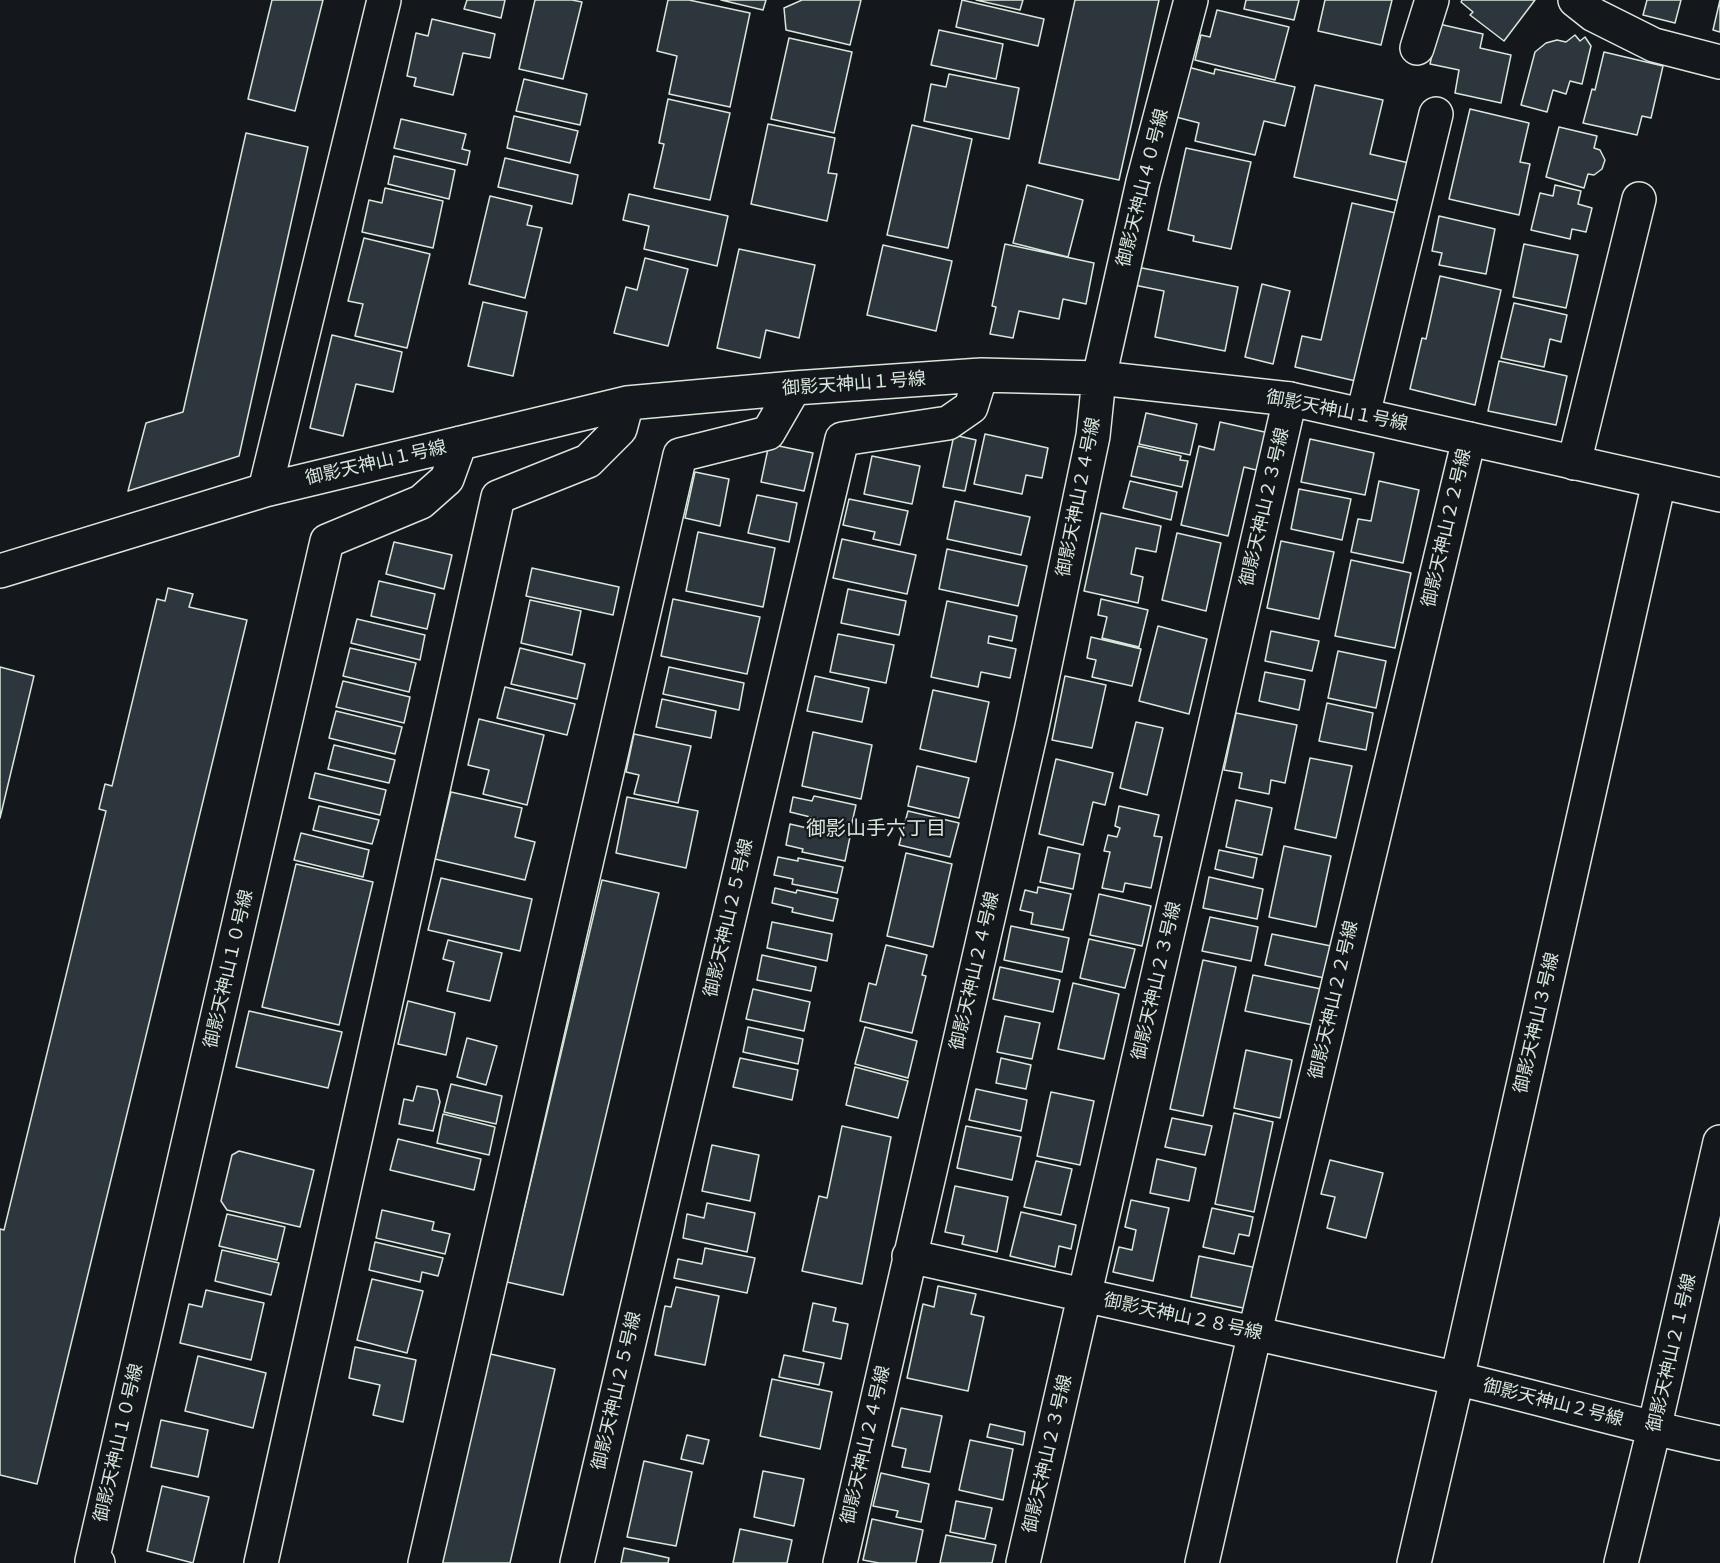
<!DOCTYPE html>
<html>
<head>
<meta charset="utf-8">
<style>
  body { margin:0 }
  canvas { display:block; background:#14181c }
</style>
</head>
<body>
<canvas width="1720" height="1563"></canvas>
<script>
const g = document.querySelector('canvas').getContext('2d');
g.lineJoin = 'round';
function paint(path, color) {
  g.fillStyle = color;
  g.fill(path, 'evenodd');
}
function stroke(path, color, width, dash) {
  g.strokeStyle = color;
  g.lineWidth = width;
  g.lineCap = dash ? 'butt' : 'round';
  g.setLineDash(dash || []);
  g.stroke(path);
}
function write(font, color, halo, rows, align = 'center') {
  g.font = font + ' "PT Sans Narrow","Noto Sans JP",sans-serif';
  g.lineWidth = 4.5;
  g.setLineDash([]);
  g.textBaseline = 'middle';
  g.strokeStyle = halo;
  g.fillStyle = color;
  for (const [text, x, y, turn = 0] of rows) {
    g.save();
    g.translate(x, y);
    g.rotate((+turn || 0) * Math.PI / 180);
    g.textAlign = isNaN(turn) ? turn : align;
    if (halo) g.strokeText(text, 0, 0);
    g.fillText(text, 0, 0);
    g.restore();
  }
}
const building = new Path2D(`
  M 272,0 L 323,0 L 295,111 L 248,99 Z
  M 467,0 L 505,0 L 501,18 L 464,9 Z
  M 535,0 L 572,0 L 582,2 L 563,79 L 519,69 Z
  M 668,0 L 689,0 L 750,13 L 730,107 L 669,94 L 677,56 L 657,51 Z
  M 721,0 L 766,0 L 763,10 Z
  M 802,0 L 861,0 L 850,45 L 786,30 L 784,8 Z
  M 962,0 L 1044,19 L 1038,46 L 956,27 Z
  M 976,0 L 1023,0 L 1020,10 Z
  M 1075,0 L 1159,0 L 1119,180 L 1039,163 Z
  M 1246,0 L 1299,0 L 1294,20 L 1244,9 Z
  M 1325,0 L 1392,0 L 1381,45 L 1318,31 Z
  M 1462,0 L 1535,0 L 1504,41 L 1470,15 L 1473,12 L 1461,2 Z
  M 1647,0 L 1681,0 L 1675,23 L 1643,15 Z
  M 1720,0 L 1720,32 L 1713,30 Z
  M 1217,10 L 1289,27 L 1275,80 L 1195,60 L 1201,35 L 1210,37 Z
  M 432,19 L 495,34 L 490,58 L 463,53 L 453,95 L 414,86 L 416,78 L 407,76 L 416,33 L 428,36 Z
  M 1439,24 L 1483,34 L 1480,48 L 1511,55 L 1501,103 L 1455,93 L 1459,70 L 1430,64 Z
  M 939,30 L 1003,44 L 996,79 L 931,65 Z
  M 1575,35 L 1580,41 L 1585,37 L 1591,46 L 1582,84 L 1570,81 L 1566,94 L 1553,90 L 1547,112 L 1521,105 L 1535,52 L 1546,43 L 1557,40 L 1566,42 Z
  M 789,38 L 852,52 L 834,133 L 771,119 Z
  M 1604,52 L 1663,66 L 1651,118 L 1642,116 L 1637,135 L 1583,123 L 1592,89 L 1595,90 Z
  M 1188,67 L 1214,74 L 1215,69 L 1295,87 L 1285,126 L 1264,121 L 1255,155 L 1195,141 L 1199,123 L 1176,117 Z
  M 949,74 L 1019,88 L 1009,139 L 924,121 L 931,84 L 946,87 Z
  M 524,79 L 587,94 L 580,125 L 516,111 Z
  M 1315,85 L 1383,100 L 1370,154 L 1409,163 L 1400,201 L 1294,177 Z
  M 668,99 L 730,113 L 710,200 L 654,188 L 664,144 L 659,143 Z
  M 1470,109 L 1529,123 L 1520,162 L 1530,164 L 1519,215 L 1449,199 Z
  M 514,116 L 578,131 L 570,163 L 507,148 Z
  M 401,119 L 466,134 L 462,149 L 470,151 L 467,165 L 394,148 Z
  M 768,124 L 835,138 L 828,173 L 837,174 L 827,221 L 751,204 Z
  M 912,125 L 972,139 L 948,248 L 887,235 Z
  M 1559,127 L 1597,136 L 1594,148 L 1600,150 L 1605,160 L 1602,169 L 1594,175 L 1588,174 L 1584,188 L 1546,177 Z
  M 246,133 L 308,147 L 239,456 L 128,491 L 146,423 L 183,412 Z
  M 1186,148 L 1251,162 L 1231,249 L 1193,241 L 1194,236 L 1168,230 Z
  M 394,156 L 455,170 L 449,199 L 388,184 Z
  M 505,158 L 578,175 L 572,204 L 498,187 Z
  M 1027,185 L 1083,200 L 1068,257 L 1013,243 Z
  M 1555,185 L 1581,191 L 1578,204 L 1592,208 L 1586,232 L 1572,229 L 1570,239 L 1531,230 L 1540,193 L 1553,196 Z
  M 385,188 L 443,201 L 433,248 L 362,232 L 369,200 L 382,203 Z
  M 629,194 L 728,216 L 717,266 L 644,249 L 649,226 L 623,220 Z
  M 490,196 L 532,206 L 527,225 L 542,228 L 525,298 L 469,284 Z
  M 1352,203 L 1400,214 L 1360,382 L 1295,367 L 1302,336 L 1321,340 Z
  M 1439,216 L 1495,229 L 1486,274 L 1439,265 L 1442,253 L 1432,251 Z
  M 364,238 L 430,254 L 407,348 L 355,336 L 363,304 L 348,301 Z
  M 1005,244 L 1094,263 L 1086,304 L 1063,299 L 1059,319 L 1019,311 L 1013,338 L 990,334 L 996,307 L 992,306 Z
  M 1524,244 L 1578,255 L 1566,308 L 1513,297 Z
  M 883,245 L 952,261 L 936,331 L 867,315 Z
  M 739,249 L 815,265 L 799,338 L 766,330 L 760,358 L 717,348 Z
  M 645,258 L 688,269 L 668,346 L 614,333 L 626,287 L 637,290 Z
  M 1137,267 L 1238,287 L 1225,351 L 1155,337 L 1164,291 L 1134,285 Z
  M 1440,276 L 1501,290 L 1475,405 L 1410,389 L 1422,338 L 1426,339 Z
  M 1262,284 L 1290,291 L 1273,364 L 1245,357 Z
  M 483,302 L 527,312 L 513,376 L 468,366 Z
  M 1514,303 L 1567,315 L 1561,342 L 1550,339 L 1544,367 L 1501,358 Z
  M 332,335 L 402,352 L 393,392 L 356,384 L 343,436 L 310,428 Z
  M 1499,361 L 1567,376 L 1556,425 L 1488,411 Z
  M 1146,413 L 1197,424 L 1190,455 L 1139,444 Z
  M 1220,422 L 1269,433 L 1260,471 L 1244,467 L 1228,536 L 1181,525 L 1199,446 L 1214,450 Z
  M 985,434 L 1048,448 L 1042,478 L 1026,475 L 1022,494 L 974,484 Z
  M 954,435 L 976,440 L 965,491 L 943,487 Z
  M 1310,439 L 1374,453 L 1365,495 L 1301,482 Z
  M 769,444 L 813,453 L 804,491 L 761,482 Z
  M 1138,446 L 1181,456 L 1180,460 L 1188,461 L 1182,487 L 1131,476 Z
  M 872,456 L 920,466 L 912,504 L 864,494 Z
  M 695,472 L 729,479 L 720,526 L 685,518 Z
  M 1130,481 L 1177,492 L 1171,520 L 1123,508 Z
  M 1379,481 L 1419,490 L 1403,563 L 1351,552 L 1358,519 L 1371,521 Z
  M 1299,489 L 1351,499 L 1342,540 L 1291,529 Z
  M 757,495 L 797,503 L 789,542 L 748,533 Z
  M 849,499 L 908,511 L 900,545 L 873,539 L 875,532 L 843,525 Z
  M 955,501 L 1030,517 L 1021,555 L 947,539 Z
  M 1101,513 L 1161,526 L 1156,552 L 1136,548 L 1131,574 L 1143,577 L 1138,603 L 1084,591 Z
  M 698,532 L 775,548 L 763,607 L 686,591 Z
  M 1177,533 L 1221,543 L 1206,611 L 1162,600 Z
  M 842,539 L 916,555 L 907,594 L 833,578 Z
  M 1281,541 L 1334,552 L 1319,619 L 1267,608 Z
  M 394,542 L 452,555 L 444,589 L 386,574 Z
  M 947,549 L 1027,566 L 1018,606 L 939,589 Z
  M 1351,560 L 1411,573 L 1395,648 L 1335,636 Z
  M 532,568 L 619,587 L 613,615 L 526,596 Z
  M 379,581 L 435,594 L 427,629 L 371,616 Z
  M 168,588 L 193,594 L 189,607 L 247,620 L 37,1484 L 0,1475 L 0,1229 L 4,1230 L 106,811 L 99,809 L 105,784 L 112,786 L 157,599 L 165,601 Z
  M 848,589 L 906,601 L 899,635 L 841,623 Z
  M 673,599 L 760,617 L 747,674 L 661,656 Z
  M 1101,599 L 1148,610 L 1139,647 L 1102,638 L 1107,617 L 1098,615 Z
  M 530,600 L 581,611 L 572,655 L 521,643 Z
  M 947,601 L 1017,616 L 1012,641 L 989,636 L 988,643 L 1016,649 L 1010,678 L 981,672 L 978,687 L 931,677 Z
  M 357,619 L 425,635 L 420,660 L 351,643 Z
  M 1158,626 L 1207,639 L 1189,714 L 1139,701 Z
  M 1271,631 L 1319,641 L 1312,671 L 1265,661 Z
  M 838,634 L 894,645 L 886,683 L 830,672 Z
  M 1091,637 L 1141,649 L 1132,686 L 1092,677 L 1096,660 L 1087,658 Z
  M 350,648 L 416,663 L 409,692 L 343,676 Z
  M 520,648 L 585,664 L 577,699 L 511,684 Z
  M 1338,651 L 1386,661 L 1376,708 L 1328,698 Z
  M 0,667 L 34,676 L 0,818 Z
  M 669,667 L 744,683 L 739,710 L 663,694 Z
  M 1265,672 L 1305,680 L 1299,710 L 1259,701 Z
  M 815,676 L 869,688 L 862,722 L 807,711 Z
  M 1065,676 L 1106,685 L 1092,748 L 1052,740 Z
  M 343,681 L 410,697 L 404,723 L 336,707 Z
  M 505,687 L 575,704 L 567,735 L 497,718 Z
  M 933,690 L 989,702 L 976,762 L 920,749 Z
  M 662,699 L 716,711 L 711,738 L 656,727 Z
  M 1327,703 L 1373,713 L 1366,750 L 1319,741 Z
  M 336,711 L 402,727 L 395,754 L 329,738 Z
  M 1236,713 L 1297,725 L 1285,783 L 1271,780 L 1269,794 L 1239,788 L 1242,773 L 1224,770 Z
  M 479,719 L 544,735 L 527,805 L 483,794 L 489,770 L 468,765 Z
  M 1136,722 L 1163,728 L 1147,795 L 1120,788 Z
  M 813,732 L 872,745 L 861,799 L 802,786 Z
  M 634,734 L 691,746 L 678,803 L 634,794 L 639,775 L 626,772 Z
  M 334,745 L 395,760 L 389,783 L 328,769 Z
  M 1310,758 L 1352,766 L 1336,838 L 1295,829 Z
  M 1056,759 L 1113,773 L 1105,805 L 1093,802 L 1083,845 L 1039,834 Z
  M 917,766 L 969,778 L 959,818 L 908,806 Z
  M 315,773 L 386,790 L 380,815 L 309,798 Z
  M 451,792 L 522,808 L 515,837 L 535,842 L 525,880 L 435,859 Z
  M 814,796 L 856,805 L 851,827 L 790,812 L 793,797 L 812,801 Z
  M 627,797 L 698,811 L 686,868 L 616,853 Z
  M 1236,800 L 1272,808 L 1262,855 L 1226,847 Z
  M 319,806 L 379,820 L 372,844 L 313,830 Z
  M 1119,806 L 1159,815 L 1154,836 L 1162,837 L 1151,888 L 1125,883 L 1123,892 L 1102,888 L 1110,852 L 1104,851 L 1108,835 L 1117,837 L 1120,828 L 1115,826 Z
  M 908,811 L 959,823 L 950,857 L 899,845 Z
  M 808,823 L 851,832 L 845,861 L 802,852 L 803,849 L 786,845 L 790,824 L 807,828 Z
  M 301,833 L 369,850 L 363,877 L 294,860 Z
  M 1284,846 L 1331,856 L 1316,927 L 1269,917 Z
  M 1048,847 L 1080,854 L 1073,889 L 1040,882 Z
  M 1219,850 L 1257,858 L 1253,878 L 1215,869 Z
  M 906,853 L 952,864 L 933,947 L 887,936 Z
  M 778,857 L 798,861 L 798,858 L 843,867 L 837,893 L 792,884 L 793,879 L 774,875 Z
  M 296,864 L 373,882 L 339,1025 L 262,1007 Z
  M 1209,877 L 1263,889 L 1257,919 L 1203,908 Z
  M 441,878 L 532,899 L 520,951 L 428,930 Z
  M 602,880 L 659,893 L 563,1295 L 507,1282 Z
  M 1038,887 L 1071,894 L 1063,930 L 1031,924 L 1033,913 L 1020,910 L 1025,890 L 1037,893 Z
  M 775,888 L 796,893 L 797,890 L 838,899 L 833,921 L 792,912 L 793,908 L 772,903 Z
  M 1099,894 L 1151,906 L 1142,946 L 1090,935 Z
  M 1210,917 L 1258,927 L 1251,961 L 1202,951 Z
  M 772,922 L 832,934 L 827,961 L 767,948 Z
  M 1011,926 L 1069,938 L 1062,972 L 1004,960 Z
  M 1272,934 L 1331,946 L 1324,978 L 1265,965 Z
  M 1089,939 L 1135,949 L 1125,988 L 1080,978 Z
  M 448,940 L 502,953 L 490,1001 L 447,991 L 454,962 L 443,959 Z
  M 886,945 L 927,955 L 922,975 L 926,976 L 912,1033 L 860,1021 L 869,983 L 876,985 Z
  M 762,955 L 816,967 L 811,991 L 757,980 Z
  M 1203,960 L 1236,967 L 1203,1116 L 1170,1109 Z
  M 1000,967 L 1060,980 L 1053,1012 L 993,999 Z
  M 1253,975 L 1321,989 L 1313,1025 L 1245,1011 Z
  M 1073,983 L 1119,994 L 1104,1059 L 1058,1049 Z
  M 753,989 L 810,1002 L 804,1031 L 746,1019 Z
  M 408,1001 L 455,1013 L 446,1055 L 398,1044 Z
  M 249,1011 L 342,1032 L 328,1088 L 236,1067 Z
  M 1005,1016 L 1040,1023 L 1032,1059 L 997,1052 Z
  M 748,1027 L 803,1039 L 798,1064 L 743,1052 Z
  M 865,1027 L 917,1041 L 908,1078 L 855,1064 Z
  M 467,1038 L 497,1046 L 486,1085 L 457,1077 Z
  M 1246,1050 L 1292,1060 L 1280,1118 L 1234,1108 Z
  M 740,1058 L 798,1070 L 792,1100 L 733,1087 Z
  M 1001,1058 L 1031,1065 L 1026,1089 L 996,1083 Z
  M 855,1067 L 908,1081 L 898,1118 L 846,1105 Z
  M 451,1084 L 502,1096 L 496,1124 L 444,1112 Z
  M 417,1086 L 437,1090 L 440,1102 L 433,1131 L 399,1124 L 404,1099 L 413,1101 Z
  M 976,1089 L 1027,1100 L 1021,1131 L 969,1120 Z
  M 1051,1092 L 1094,1101 L 1080,1165 L 1037,1156 Z
  M 1234,1113 L 1273,1122 L 1254,1212 L 1215,1204 Z
  M 443,1114 L 495,1127 L 489,1155 L 437,1143 Z
  M 1172,1118 L 1212,1126 L 1205,1155 L 1165,1147 Z
  M 842,1126 L 891,1137 L 862,1284 L 802,1271 L 819,1196 L 827,1198 Z
  M 966,1126 L 1021,1137 L 1012,1180 L 957,1168 Z
  M 398,1139 L 481,1159 L 474,1190 L 390,1170 Z
  M 712,1145 L 759,1155 L 750,1201 L 702,1191 Z
  M 239,1151 L 314,1170 L 300,1227 L 227,1210 L 221,1201 L 232,1155 Z
  M 1157,1159 L 1196,1168 L 1189,1201 L 1150,1193 Z
  M 1330,1160 L 1383,1173 L 1366,1238 L 1327,1228 L 1335,1197 L 1321,1194 Z
  M 1036,1161 L 1072,1169 L 1061,1215 L 1024,1207 Z
  M 955,1186 L 1008,1197 L 997,1252 L 962,1244 L 964,1236 L 945,1232 Z
  M 1131,1200 L 1169,1208 L 1153,1281 L 1113,1272 L 1119,1247 L 1132,1250 L 1136,1230 L 1125,1227 Z
  M 707,1203 L 755,1213 L 747,1252 L 683,1238 L 687,1214 L 704,1218 Z
  M 1212,1208 L 1253,1217 L 1249,1236 L 1239,1234 L 1234,1254 L 1203,1247 Z
  M 382,1210 L 434,1222 L 432,1230 L 450,1234 L 445,1254 L 376,1238 Z
  M 1021,1212 L 1076,1225 L 1071,1249 L 1059,1246 L 1055,1267 L 1010,1256 Z
  M 227,1214 L 285,1227 L 277,1260 L 219,1246 Z
  M 375,1242 L 443,1258 L 438,1276 L 422,1272 L 420,1282 L 369,1270 Z
  M 705,1248 L 755,1258 L 747,1293 L 674,1278 L 678,1259 L 702,1264 Z
  M 222,1250 L 279,1263 L 271,1295 L 215,1281 Z
  M 1199,1256 L 1257,1268 L 1248,1309 L 1191,1297 Z
  M 372,1279 L 423,1291 L 407,1353 L 357,1340 Z
  M 938,1286 L 976,1294 L 971,1314 L 984,1317 L 968,1391 L 907,1378 L 923,1304 L 934,1307 Z
  M 676,1287 L 719,1296 L 705,1365 L 655,1355 L 665,1306 L 671,1307 Z
  M 206,1290 L 264,1303 L 251,1360 L 180,1343 L 189,1304 L 202,1307 Z
  M 813,1303 L 836,1308 L 833,1321 L 848,1324 L 841,1359 L 803,1351 Z
  M 355,1347 L 416,1360 L 403,1422 L 373,1415 L 380,1385 L 349,1378 Z
  M 482,1352 L 555,1369 L 510,1563 L 432,1563 Z
  M 784,1355 L 824,1363 L 819,1385 L 779,1377 Z
  M 198,1356 L 266,1373 L 253,1428 L 185,1411 Z
  M 772,1379 L 832,1392 L 820,1449 L 760,1436 Z
  M 901,1408 L 942,1416 L 930,1472 L 902,1467 L 906,1449 L 892,1446 Z
  M 161,1420 L 208,1430 L 198,1477 L 151,1467 Z
  M 990,1424 L 1025,1432 L 1023,1445 L 987,1437 Z
  M 687,1435 L 709,1440 L 703,1464 L 681,1459 Z
  M 970,1440 L 1013,1449 L 1003,1500 L 959,1490 Z
  M 644,1461 L 692,1472 L 676,1546 L 627,1537 Z
  M 763,1471 L 804,1479 L 794,1526 L 754,1517 Z
  M 881,1473 L 929,1484 L 921,1522 L 896,1517 L 898,1511 L 873,1506 Z
  M 162,1486 L 209,1497 L 193,1563 L 147,1551 Z
  M 956,1501 L 992,1508 L 985,1539 L 950,1532 Z
  M 872,1519 L 923,1530 L 916,1563 L 879,1563 L 863,1560 Z
  M 740,1529 L 792,1540 L 787,1563 L 733,1563 Z
  M 946,1535 L 996,1545 L 992,1563 L 940,1563 Z
  M 624,1548 L 669,1558 L 668,1563 L 621,1563 Z`);
const minor = new Path2D(`
  M 1575,0 L 1594,15 L 1654,45 L 1720,62
  M 1417,48 L 1432,0
  M 1363,415 L 1436,114
  M 1574,463 L 1639,199
  M 265,490 L 384,0
  M 0,571 L 265,490 L 627,403 L 794,388 L 981,375 L 1099,378
  M 909,1256 C 1088,1297 1267,1335 1446,1376 C 1538,1397 1628,1424 1720,1443
  M 98,1563 L 92,1561 L 327,541 L 421,502 L 447,479 L 460,443
  M 261,1563 L 498,497 L 588,461 L 620,429 L 627,403
  M 425,1563 L 680,455 L 768,433 L 794,388
  M 577,1563 L 842,439 L 948,423 L 971,407 L 981,375
  M 840,1563 L 1032,727 L 1093,436 L 1099,378 L 1143,182 L 1191,0
  M 1023,1563 L 1290,399
  M 1202,1563 L 1255,1332 L 1469,439
  M 1414,1563 L 1457,1379 L 1659,482
  M 1621,1563 L 1654,1429 L 1720,1142`);
const tertiary = new Path2D(`
  M 1099,378 L 1290,399 L 1720,495`);
const streetNames = [
  ["御影天神山４０号線",1143,188,-76],
  ["御影天神山１号線",854,384,-4],
  ["御影天神山１号線",1337,411,11],
  ["御影天神山１号線",376,463,-13],
  ["御影天神山２４号線",1079,497,-79],
  ["御影天神山２３号線",1265,507,-77],
  ["御影天神山２２号線",1447,528,-77],
  ["御影天神山２５号線",729,918,-77],
  ["御影天神山１０号線",229,969,-77],
  ["御影天神山２４号線",975,971,-77],
  ["御影天神山２３号線",1157,981,-77],
  ["御影天神山２２号線",1334,1000,-77],
  ["御影天神山３号線",1537,1023,-77],
  ["御影天神山２８号線",1183,1317,12],
  ["御影天神山２１号線",1672,1353,-77],
  ["御影天神山２５号線",617,1391,-77],
  ["御影天神山２号線",1553,1403,14],
  ["御影天神山１０号線",119,1443,-77],
  ["御影天神山２４号線",866,1445,-77],
  ["御影天神山２３号線",1048,1454,-77]
];
const neighbourhoodNames = [
  ["御影山手六丁目",876,829]
];
paint(building, '#2c363c');
stroke(building, '#d8e6dc', 1.5);
stroke(minor, '#d8e6dc', 36);
stroke(tertiary, '#d8e6dc', 36);
stroke(minor, '#14181c', 33);
stroke(tertiary, '#14181c', 33);
write('18px', '#d8e6dc', '#14181c', streetNames);
write('20px', '#d8e6dc', '#14181c', neighbourhoodNames);
</script>
</body>
</html>
